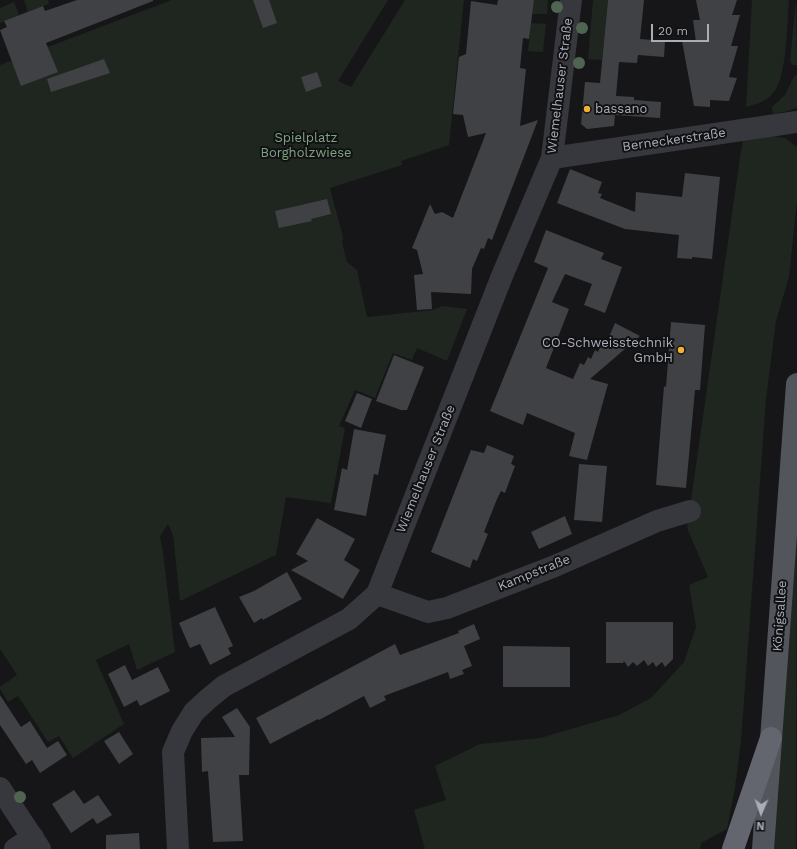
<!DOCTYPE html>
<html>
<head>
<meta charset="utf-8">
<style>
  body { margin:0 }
  #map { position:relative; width:797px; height:849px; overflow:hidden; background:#161618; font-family:"Work Sans",sans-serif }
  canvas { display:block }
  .north { position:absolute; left:741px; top:793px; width:40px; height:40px; -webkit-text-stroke:3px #111113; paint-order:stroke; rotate:182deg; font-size:11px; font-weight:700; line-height:16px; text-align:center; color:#a8adb8 }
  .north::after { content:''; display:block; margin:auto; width:14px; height:18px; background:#a8adb8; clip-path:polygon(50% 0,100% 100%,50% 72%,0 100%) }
  .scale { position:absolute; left:651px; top:24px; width:58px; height:18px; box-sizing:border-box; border:2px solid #a8adb8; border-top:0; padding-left:5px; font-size:12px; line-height:14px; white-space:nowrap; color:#a8adb8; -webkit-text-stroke:3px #111113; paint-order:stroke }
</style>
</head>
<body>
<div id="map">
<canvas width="797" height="849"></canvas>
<div class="north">N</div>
<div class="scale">20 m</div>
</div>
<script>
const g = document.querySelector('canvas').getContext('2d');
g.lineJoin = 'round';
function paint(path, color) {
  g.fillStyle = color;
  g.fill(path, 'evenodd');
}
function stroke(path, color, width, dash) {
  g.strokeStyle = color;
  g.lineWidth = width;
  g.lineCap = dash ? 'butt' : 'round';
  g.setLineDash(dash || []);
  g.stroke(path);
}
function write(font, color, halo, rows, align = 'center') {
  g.font = font + ' "Work Sans",sans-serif';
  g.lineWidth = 4;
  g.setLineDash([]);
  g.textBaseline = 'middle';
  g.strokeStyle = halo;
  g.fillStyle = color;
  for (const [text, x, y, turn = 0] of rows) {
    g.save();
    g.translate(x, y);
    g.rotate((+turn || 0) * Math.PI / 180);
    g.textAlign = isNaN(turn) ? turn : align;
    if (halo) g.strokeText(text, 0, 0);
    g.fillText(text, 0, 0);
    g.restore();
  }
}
const green = new Path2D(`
  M 24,0 L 48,0 L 49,4 L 28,12 Z
  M 172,0 L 388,0 L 338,81 L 351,87 L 405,0 L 464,0 L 449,145 L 401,161 L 402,165 L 330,188 L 343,237 L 342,243 L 347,262 L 357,270 L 367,317 L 433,310 L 442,306 L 467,309 L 447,361 L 417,348 L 412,360 L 393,353 L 375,398 L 355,390 L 339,426 L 345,428 L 331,503 L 286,497 L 276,555 L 180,601 L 173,535 L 168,524 L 160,536 L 163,553 L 175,652 L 137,670 L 129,644 L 96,660 L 124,724 L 73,758 L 59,736 L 48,742 L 18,696 L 8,702 L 0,689 L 0,687 L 17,675 L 0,649 L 0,65 Z
  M 534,0 L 548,0 L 547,14 L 532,14 Z
  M 593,0 L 608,0 L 602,60 L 588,59 Z
  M 752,0 L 789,0 C 787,23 787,70 776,89 C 770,100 758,104 746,107 Z
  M 796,0 L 797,65 L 793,65 L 790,61 Z
  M 14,2 L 19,15 L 0,23 L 0,8 Z
  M 531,23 L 546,24 L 543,52 L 528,51 Z
  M 796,75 L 797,75 L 797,108 L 788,111 L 773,114 L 772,107 L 785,95 L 792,80 Z
  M 773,136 L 785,138 L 797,147 L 797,201 L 789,277 L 776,321 L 766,399 L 741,741 L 735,788 L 727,829 L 701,843 L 700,849 L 425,849 L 414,810 L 446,800 L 435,766 L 480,744 L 540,738 L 619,715 L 651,698 L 684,662 L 696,627 L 689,585 L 708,577 L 687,528 L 741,151 L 743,140 Z
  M 797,525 L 796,849 L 773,849 Z`);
const building = new Path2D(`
  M 77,0 L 153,0 L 153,1 L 46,43 L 58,72 L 21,86 L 0,30 L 7,27 L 4,21 L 43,6 L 45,11 Z
  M 253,0 L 269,0 L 277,23 L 263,28 Z
  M 498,0 L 534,0 L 529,39 L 523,38 L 520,68 L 526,69 L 520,126 L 538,120 L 492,240 L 488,238 L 484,249 L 481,248 L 472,269 L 471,294 L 431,292 L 432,309 L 417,310 L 414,275 L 423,274 L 417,250 L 412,248 L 430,204 L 435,214 L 442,212 L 453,218 L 486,133 L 468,137 L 463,115 L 453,114 L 459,57 L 466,54 L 471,1 L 497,5 Z
  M 608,0 L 644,0 L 640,39 L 665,41 L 664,57 L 638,55 L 637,63 L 619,62 L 616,96 L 634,97 L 634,100 L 661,102 L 660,118 L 615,115 L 614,126 L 587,129 L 581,124 L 585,82 L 600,83 Z
  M 696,0 L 737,0 L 732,15 L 740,15 L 731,46 L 738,46 L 729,77 L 737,78 L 729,101 L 710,100 L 710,107 L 694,106 L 682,41 L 696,42 L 693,20 L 700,20 Z
  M 104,59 L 110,73 L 51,92 L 47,79 Z
  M 317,72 L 322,86 L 306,92 L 301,77 Z
  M 570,169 L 602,182 L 598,193 L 602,194 L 600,198 L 635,212 L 636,192 L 682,197 L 685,173 L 720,177 L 712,259 L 692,257 L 692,259 L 677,258 L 679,235 L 625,229 L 557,203 Z
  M 327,199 L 331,214 L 311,219 L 312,221 L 279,228 L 275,211 Z
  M 546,230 L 604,253 L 601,259 L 622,267 L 605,313 L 584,305 L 592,284 L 565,274 L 552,302 L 569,309 L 546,368 L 573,379 L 580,363 L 584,365 L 588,357 L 591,359 L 595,350 L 598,352 L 601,344 L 605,346 L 615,323 L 640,336 L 590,379 L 608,384 L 587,460 L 569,456 L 575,433 L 527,413 L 523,425 L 490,411 L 548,268 L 534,262 Z
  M 671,322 L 705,325 L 700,390 L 695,390 L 686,488 L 656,485 L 664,386 L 666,387 Z
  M 394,355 L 424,367 L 407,410 L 401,410 L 376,401 Z
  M 357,393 L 372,399 L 361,428 L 345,421 Z
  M 354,429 L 386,435 L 378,475 L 374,474 L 366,516 L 334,510 L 342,468 L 347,470 Z
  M 487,445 L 514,456 L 511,464 L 515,466 L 505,493 L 501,491 L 497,499 L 484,532 L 488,534 L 477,561 L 473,559 L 470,568 L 431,552 L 471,450 L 484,453 Z
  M 579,464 L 607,466 L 602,522 L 574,520 Z
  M 565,516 L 572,534 L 539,549 L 531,532 Z
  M 317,518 L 355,539 L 344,560 L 360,570 L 343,599 L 291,570 L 308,561 L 296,554 Z
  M 287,572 L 302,599 L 263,620 L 262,618 L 254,623 L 239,597 L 254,591 Z
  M 215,607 L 233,646 L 228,648 L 231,654 L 210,665 L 200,644 L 190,648 L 179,623 Z
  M 606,622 L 673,622 L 673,659 L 665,667 L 662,662 L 656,667 L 653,662 L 648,666 L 644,660 L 637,666 L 633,662 L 628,667 L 624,661 L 623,663 L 606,663 Z
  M 474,624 L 480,639 L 464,646 L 472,666 L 462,670 L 464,674 L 450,679 L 448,672 L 384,696 L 386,700 L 370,708 L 364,696 L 319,720 L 318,719 L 270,744 L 256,718 L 395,644 L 400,655 L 459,633 L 458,631 Z
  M 503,646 L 570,647 L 570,687 L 503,687 Z
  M 125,665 L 132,680 L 158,667 L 170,691 L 140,706 L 137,700 L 124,707 L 108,674 Z
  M 0,695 L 21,727 L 30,721 L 47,748 L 58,741 L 67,755 L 40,773 L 32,760 L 26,764 L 0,725 Z
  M 237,708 L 250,727 L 249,775 L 239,775 L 243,841 L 213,842 L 208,771 L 202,772 L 201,738 L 235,737 L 222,717 Z
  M 119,732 L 133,754 L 119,764 L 104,741 Z
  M 74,790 L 84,804 L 98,795 L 112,815 L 97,824 L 93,818 L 71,833 L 52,804 Z
  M 139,833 L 140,849 L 106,849 L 106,835 Z`);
const minor = new Path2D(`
  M 552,158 L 797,122
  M 377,594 L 428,612 L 447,608 L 555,566 L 657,521 L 690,511
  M 0,788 L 40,849
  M 15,849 L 33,837
  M 178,849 L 173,752 L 182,731 L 194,712 L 208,699 L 224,686 L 349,619 L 377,594 L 502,276 L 552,158 L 571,0`);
const major = new Path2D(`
  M 763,849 L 797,384`);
const highway = new Path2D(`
  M 733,849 L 771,738`);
const trees = [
  [557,7],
  [582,28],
  [579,63],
  [20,797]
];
const markers = [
  [587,109,4,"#f2b134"],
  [681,350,4,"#f2b134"]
];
const streetNames = [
  ["Wiemelhauser Straße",560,86,-83],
  ["Berneckerstraße",674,140,-8],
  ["Wiemelhauser Straße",426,469,-68],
  ["Kampstraße",534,573,-22],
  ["Königsallee",780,616,-86]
];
const poiNames = [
  ["bassano",595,109],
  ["CO-Schweisstechnik",673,343,"right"],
  ["GmbH",673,358,"right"]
];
const parkNames = [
  ["Spielplatz",306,138],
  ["Borgholzwiese",306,153]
];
paint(green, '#1e261f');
paint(building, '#404145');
stroke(minor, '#37383d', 22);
stroke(major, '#53555c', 22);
stroke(highway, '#63666e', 22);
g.fillStyle = '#506452';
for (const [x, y] of trees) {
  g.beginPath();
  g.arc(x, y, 6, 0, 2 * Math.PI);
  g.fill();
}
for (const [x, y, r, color] of markers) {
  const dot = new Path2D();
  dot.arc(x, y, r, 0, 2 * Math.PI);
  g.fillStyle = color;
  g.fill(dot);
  stroke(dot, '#111113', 1.5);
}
write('13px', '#a8adb8', '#111113', streetNames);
write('13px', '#a8adb8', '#111113', poiNames, 'left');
write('13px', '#7fa381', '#111113', parkNames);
</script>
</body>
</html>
